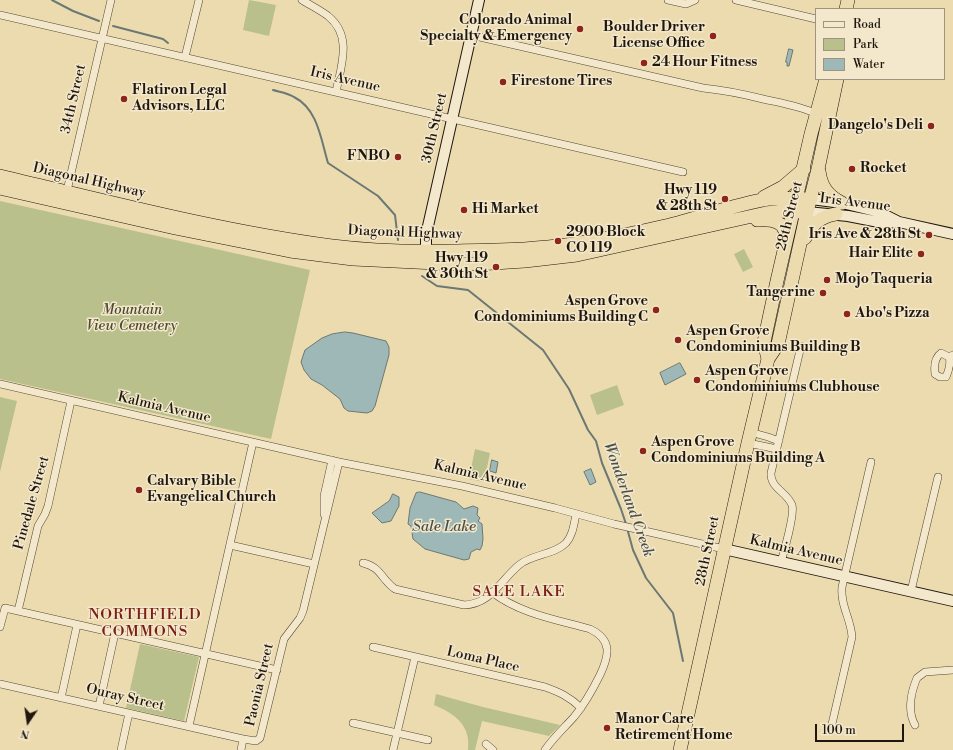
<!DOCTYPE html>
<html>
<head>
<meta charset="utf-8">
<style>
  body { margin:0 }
  #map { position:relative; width:953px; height:750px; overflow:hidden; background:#eddbb0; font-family:"Libre Bodoni",serif }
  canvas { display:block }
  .legend { position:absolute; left:815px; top:8px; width:130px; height:72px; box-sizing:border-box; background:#f3e8cc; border:1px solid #9e9480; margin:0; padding:5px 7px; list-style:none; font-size:12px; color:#1f170e }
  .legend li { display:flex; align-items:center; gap:8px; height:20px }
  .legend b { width:20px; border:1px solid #9e9480 }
  .north { position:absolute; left:8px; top:702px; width:40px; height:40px; -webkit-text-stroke:3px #f3e8cc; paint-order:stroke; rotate:193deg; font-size:11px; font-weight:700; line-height:16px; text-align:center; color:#1f170e }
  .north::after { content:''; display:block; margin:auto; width:14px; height:18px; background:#1f170e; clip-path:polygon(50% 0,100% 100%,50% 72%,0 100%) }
  .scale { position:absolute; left:815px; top:724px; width:89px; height:18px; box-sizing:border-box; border:2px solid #1f170e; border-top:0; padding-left:5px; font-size:12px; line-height:14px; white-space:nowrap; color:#1f170e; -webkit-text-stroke:3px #f3e8cc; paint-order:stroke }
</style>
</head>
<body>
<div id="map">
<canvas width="953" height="750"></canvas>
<ul class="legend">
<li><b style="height:5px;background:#f3e8cc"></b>Road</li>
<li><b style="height:11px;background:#b9c08b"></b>Park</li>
<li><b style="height:11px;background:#9eb8b7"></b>Water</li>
</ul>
<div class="north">N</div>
<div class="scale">100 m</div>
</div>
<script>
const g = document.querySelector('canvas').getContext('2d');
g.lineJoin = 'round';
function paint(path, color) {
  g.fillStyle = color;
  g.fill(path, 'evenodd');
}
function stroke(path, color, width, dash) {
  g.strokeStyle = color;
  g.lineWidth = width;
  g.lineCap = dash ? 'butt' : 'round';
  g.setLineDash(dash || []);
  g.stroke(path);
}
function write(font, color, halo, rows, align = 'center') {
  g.font = font + ' "Libre Bodoni",serif';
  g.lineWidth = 3;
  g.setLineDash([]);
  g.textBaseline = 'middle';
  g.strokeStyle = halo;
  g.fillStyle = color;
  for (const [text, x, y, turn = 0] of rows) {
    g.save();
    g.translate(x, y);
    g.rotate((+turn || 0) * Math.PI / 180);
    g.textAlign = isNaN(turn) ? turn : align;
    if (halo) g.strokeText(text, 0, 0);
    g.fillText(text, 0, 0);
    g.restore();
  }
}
const green = new Path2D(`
  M 249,0 L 276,5 L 269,36 L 243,30 Z
  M 0,201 L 310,270 L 271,439 L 0,379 Z
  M 744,249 L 753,267 L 743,272 L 734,254 Z
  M 617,385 L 624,405 L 597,415 L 590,395 Z
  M 0,397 L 17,401 L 0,472 Z
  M 475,449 L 490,453 L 484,482 L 469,479 Z
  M 140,644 L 199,657 L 184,721 L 126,708 Z
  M 436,694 L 483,707 L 560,725 L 549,736 L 482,721 L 475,750 L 468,750 C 471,725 455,714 434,705 Z`);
const water = new Path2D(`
  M 789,49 L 793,50 L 789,66 L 787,66 L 787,62 L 786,62 Z
  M 345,332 L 353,333 L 386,341 L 389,347 L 389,355 L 375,406 L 372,411 L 367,413 L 348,411 L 344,408 L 340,399 L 322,385 L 311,379 L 304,370 L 301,362 L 305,350 L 322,338 L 332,334 Z
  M 680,363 L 686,374 L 665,385 L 660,373 Z
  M 492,460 L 498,462 L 496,473 L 490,471 Z
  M 591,469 L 596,482 L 590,485 L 584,472 Z
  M 420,492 L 456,502 L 464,509 L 473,506 L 478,508 L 477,515 L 480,518 L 478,521 L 482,524 L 483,539 L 482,546 L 480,550 L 477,549 L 471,552 L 469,559 L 464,560 L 425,549 L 413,539 L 411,526 L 408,524 L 410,508 L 416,493 Z
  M 393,494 L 399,497 L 399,506 L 391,521 L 382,523 L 372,513 L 389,501 Z`);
const stream = new Path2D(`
  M 52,0 L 73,11 L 99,21
  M 113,26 L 163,39 L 168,43
  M 273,90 C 280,92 288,93 294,97 C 318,109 321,140 328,163 L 378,196 L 395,215 L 398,240
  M 422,276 L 437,286 L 468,290 L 543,350 L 569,389 L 588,430 L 596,441 L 602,463 L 621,509 L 626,524
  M 627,528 L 633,550 L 646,578 L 673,613 L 683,661`);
const street = new Path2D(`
  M 302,0 C 310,5 320,10 328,16 C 353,36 341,66 336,92
  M 668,0 L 686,4 L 695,0
  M 736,0 L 816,19
  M 0,15 L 683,172
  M 471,35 L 703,88 C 723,90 743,94 763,99 C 781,103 800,106 817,114
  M 185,57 L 199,0
  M 66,195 L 111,0
  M 949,357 C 951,363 949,370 946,377 L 940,377 L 935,374 C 934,366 934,358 941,353 L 949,357 L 953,355
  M 0,384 L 339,462 L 462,486 L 555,508 L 614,524 L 724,549
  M 750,432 L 768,437 L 779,441
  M 748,443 L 777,449
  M 324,514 L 324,496 L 332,460
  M 230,545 L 314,564
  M 781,562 C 784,552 795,513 792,505 C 787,492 770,488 771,473 L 801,346
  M 363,563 C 381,567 381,579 395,589 L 464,605 C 491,604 500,581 519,565 C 532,554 554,555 566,543 C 573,535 574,524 576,514
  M 911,591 L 938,477
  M 492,592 C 520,614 558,620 590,629 C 613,640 609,656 600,675 C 592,691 584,705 574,717 C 564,728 553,738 545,750
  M 18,611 L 38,526 L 45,514 L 48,506 L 71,401
  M 0,627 L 5,608 L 277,670
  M 373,647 L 545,687 C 559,692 570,697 581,708
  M 0,684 L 243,739
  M 61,698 L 77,625
  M 99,706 L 115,633
  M 353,723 L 428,740
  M 832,724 L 852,637 C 851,619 840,605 842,587 L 871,462
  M 915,725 C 907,711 911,692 917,678 L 925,672 L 953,670
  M 189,726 L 253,442
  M 486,744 L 493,750
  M 121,750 L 129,713
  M 241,750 L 243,739 L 256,741 L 260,738 L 284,639 L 300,618 L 303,611 L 339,462
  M 393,750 L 415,657`);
const secondary = new Path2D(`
  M 811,199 L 842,203 L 879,212 L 899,222 L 953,234
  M 807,212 L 848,216 L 884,223 L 899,222
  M 426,258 L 426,235 L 479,0
  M 724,549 L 953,601`);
const highway = new Path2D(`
  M 846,9 L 848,0
  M 819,171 C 821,187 828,196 842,203
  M 0,176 C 110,202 220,231 332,246 C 372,251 412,252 452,251 C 480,250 507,251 535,248 C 579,245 622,236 665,226 C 700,218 734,204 769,199 C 783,197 797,199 811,199
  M 0,188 L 175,228 L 290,251 L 353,259 L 457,264 L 478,264 L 525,261 L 577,255 L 766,213 L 783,211 L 807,212
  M 764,197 L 783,187 L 804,169
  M 757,220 C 766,219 778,220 783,227 C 785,230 786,234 787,237
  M 805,238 C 812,225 820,216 836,214
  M 768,359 L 764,342 L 777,281 L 811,134 L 826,79
  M 680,750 L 748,443 L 768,359 L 778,344 L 807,212 L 818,169 L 837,79`);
const markers = [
  [580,29,4,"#8f2418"],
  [713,36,4,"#8f2418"],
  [644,63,4,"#8f2418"],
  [503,82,4,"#8f2418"],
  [124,99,4,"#8f2418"],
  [931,126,4,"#8f2418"],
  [398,157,4,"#8f2418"],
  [852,169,4,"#8f2418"],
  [725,199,4,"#8f2418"],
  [464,210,4,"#8f2418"],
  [929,235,4,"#8f2418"],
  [558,241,4,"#8f2418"],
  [921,254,4,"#8f2418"],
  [496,267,4,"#8f2418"],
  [827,280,4,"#8f2418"],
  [823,293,4,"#8f2418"],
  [656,310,4,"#8f2418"],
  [847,314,4,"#8f2418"],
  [678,340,4,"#8f2418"],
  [697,380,4,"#8f2418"],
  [643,451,4,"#8f2418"],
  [139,490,4,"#8f2418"],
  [607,728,4,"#8f2418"]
];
const poiNames = [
  ["Colorado Animal",572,21,"right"],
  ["Specialty & Emergency",572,37,"right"],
  ["Boulder Driver",705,28,"right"],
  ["License Office",705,44,"right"],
  ["24 Hour Fitness",652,63],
  ["Firestone Tires",511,82],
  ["Flatiron Legal",132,91],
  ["Advisors, LLC",132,107],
  ["Dangelo's Deli",923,126,"right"],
  ["FNBO",390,157,"right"],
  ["Rocket",860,169],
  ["Hwy 119",717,191,"right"],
  ["& 28th St",717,207,"right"],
  ["Hi Market",472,210],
  ["2900 Block",566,233],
  ["CO 119",566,249],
  ["Iris Ave & 28th St",921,235,"right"],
  ["Hair Elite",913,254,"right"],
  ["Hwy 119",488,259,"right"],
  ["& 30th St",488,275,"right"],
  ["Mojo Taqueria",835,280],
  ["Tangerine",815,293,"right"],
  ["Aspen Grove",648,302,"right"],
  ["Condominiums Building C",648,318,"right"],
  ["Abo's Pizza",855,314],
  ["Aspen Grove",686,332],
  ["Condominiums Building B",686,348],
  ["Aspen Grove",705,372],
  ["Condominiums Clubhouse",705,388],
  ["Aspen Grove",651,443],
  ["Condominiums Building A",651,459],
  ["Calvary Bible",147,482],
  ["Evangelical Church",147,498],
  ["Manor Care",615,720],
  ["Retirement Home",615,736]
];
const streetNames = [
  ["Iris Avenue",345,80,13],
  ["34th Street",74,99,-77],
  ["30th Street",435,128,-77],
  ["Diagonal Highway",89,181,13],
  ["Iris Avenue",855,203,7],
  ["28th Street",790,216,-76],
  ["Diagonal Highway",405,233,2],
  ["Kalmia Avenue",164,408,13],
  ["Kalmia Avenue",480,476,13],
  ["Pinedale Street",32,503,-74],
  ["28th Street",708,551,-78],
  ["Kalmia Avenue",796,551,13],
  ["Loma Place",483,660,13],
  ["Paonia Street",260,685,-77],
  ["Ouray Street",125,698,13]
];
const parkNames = [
  ["Mountain",132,311],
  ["View Cemetery",132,327]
];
const waterNames = [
  ["Wonderland Creek",628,500,70],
  ["Sale Lake",444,527]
];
const neighbourhoodNames = [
  ["SALE LAKE",519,592],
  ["NORTHFIELD",145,615],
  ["COMMONS",145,632]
];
paint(green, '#b9c08b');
paint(water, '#9eb8b7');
stroke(water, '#6b7873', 1);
stroke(stream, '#6b7873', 2);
stroke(street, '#524836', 8);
stroke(secondary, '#1f170e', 12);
stroke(highway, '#1f170e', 14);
stroke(street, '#f3e8cc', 7);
stroke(secondary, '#f3e8cc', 10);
stroke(highway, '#eddbb0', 13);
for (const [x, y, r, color] of markers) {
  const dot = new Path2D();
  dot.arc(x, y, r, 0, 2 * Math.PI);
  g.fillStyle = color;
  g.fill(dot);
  stroke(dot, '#f3e8cc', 1.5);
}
write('bold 14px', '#1f170e', '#f3e8cc', poiNames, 'left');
write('14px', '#1f170e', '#f3e8cc', streetNames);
write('italic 14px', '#4d4a34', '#f3e8cc', parkNames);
write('italic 15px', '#4b4f49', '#f3e8cc', waterNames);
g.letterSpacing = '1px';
write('15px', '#7a1f14', '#f3e8cc', neighbourhoodNames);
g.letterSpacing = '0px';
</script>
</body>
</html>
